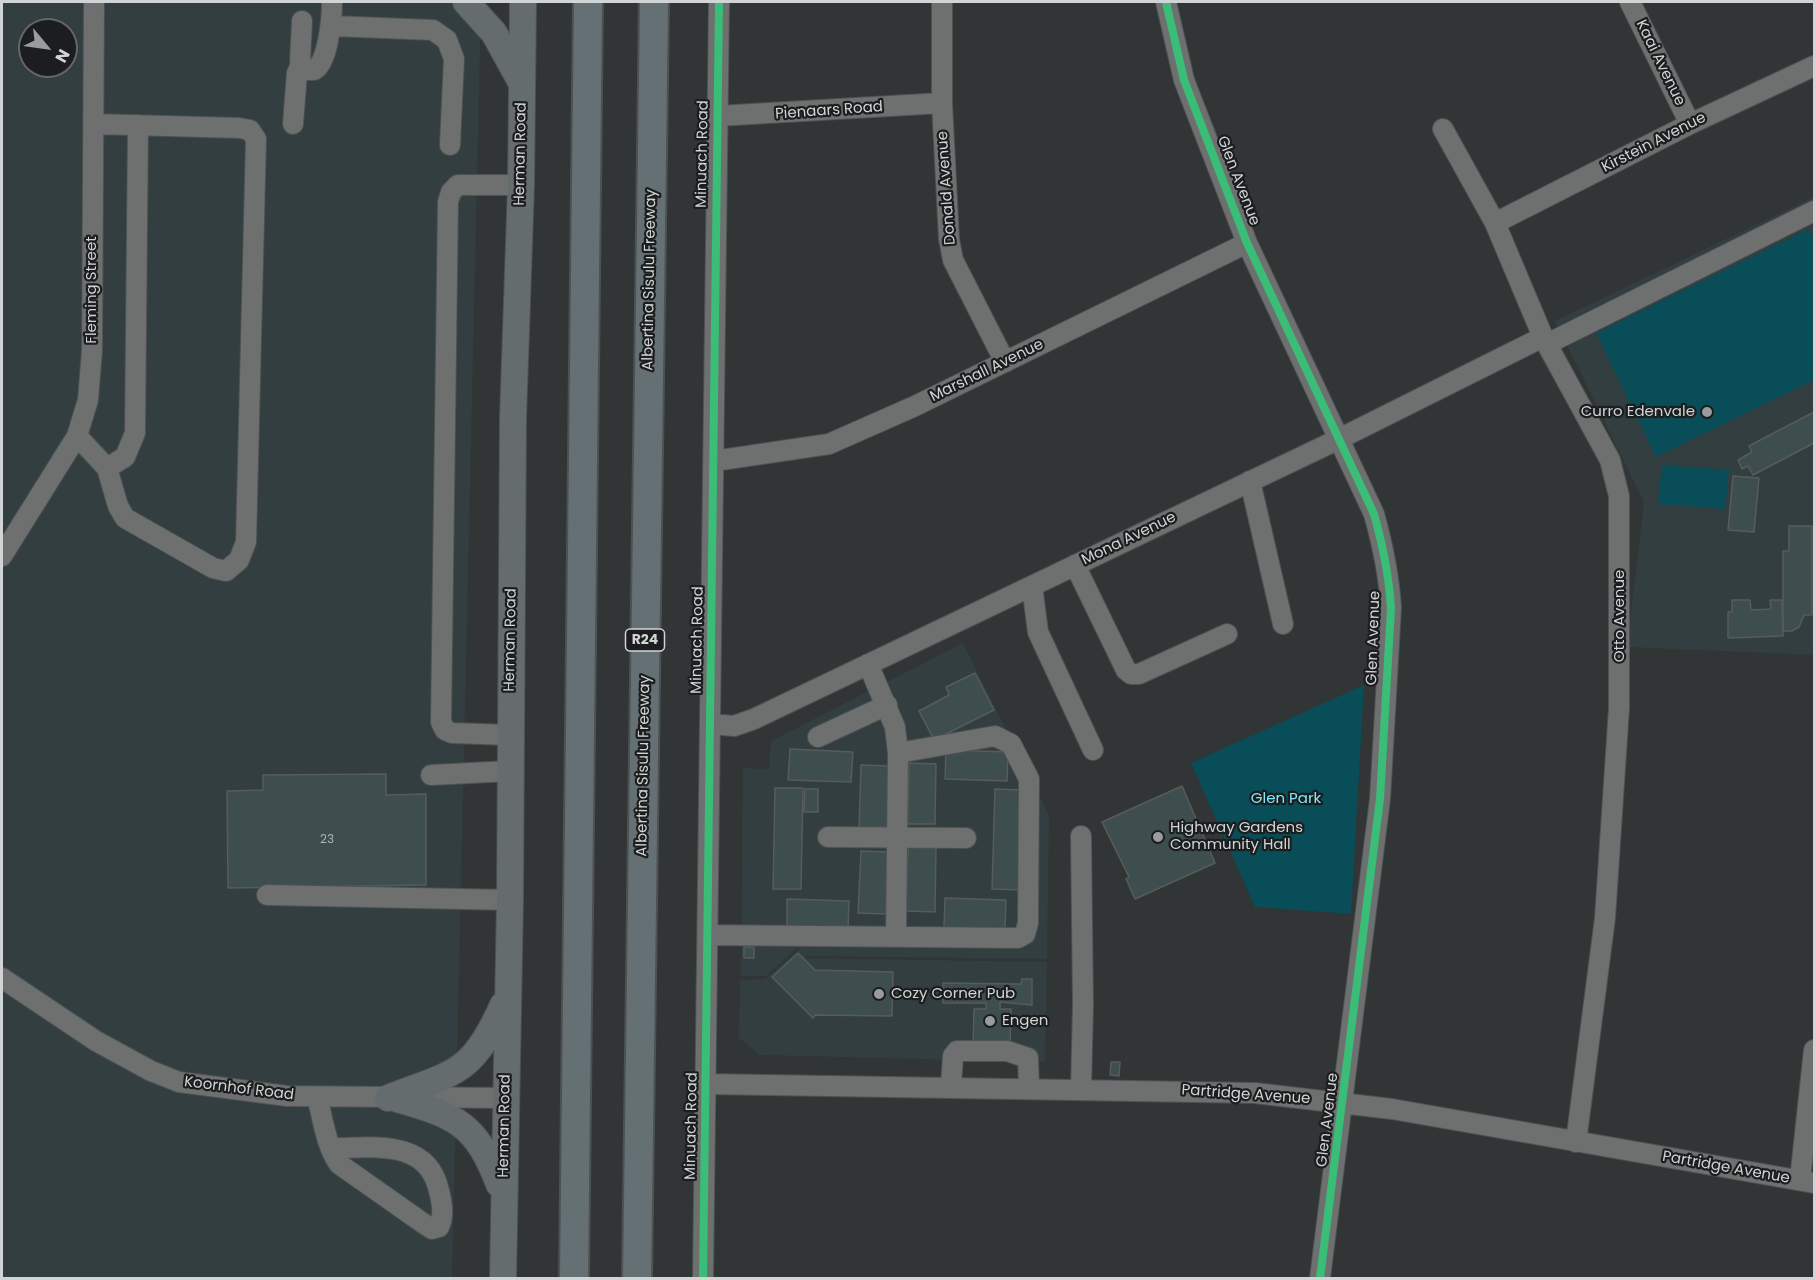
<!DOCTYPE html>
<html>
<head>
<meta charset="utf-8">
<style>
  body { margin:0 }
  #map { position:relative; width:1816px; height:1280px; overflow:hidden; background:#323536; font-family:Poppins,sans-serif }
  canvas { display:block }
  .frame { position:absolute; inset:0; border:3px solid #d1d4d5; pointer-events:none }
  .north { position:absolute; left:18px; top:18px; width:60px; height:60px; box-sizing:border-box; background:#1b1d1e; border:2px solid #646667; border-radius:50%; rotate:119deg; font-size:16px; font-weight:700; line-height:24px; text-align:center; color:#d1d4d5 }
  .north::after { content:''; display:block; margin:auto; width:21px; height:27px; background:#999c9d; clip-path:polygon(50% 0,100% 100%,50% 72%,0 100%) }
</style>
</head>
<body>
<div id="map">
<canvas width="1816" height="1280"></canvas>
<div class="frame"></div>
<div class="north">N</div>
</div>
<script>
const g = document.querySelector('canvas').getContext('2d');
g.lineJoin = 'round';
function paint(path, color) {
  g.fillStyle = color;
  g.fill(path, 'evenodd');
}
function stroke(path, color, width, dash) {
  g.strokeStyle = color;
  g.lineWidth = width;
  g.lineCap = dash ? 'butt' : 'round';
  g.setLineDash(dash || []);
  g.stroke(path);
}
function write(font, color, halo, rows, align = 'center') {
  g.font = font + ' Poppins,sans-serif';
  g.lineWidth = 4.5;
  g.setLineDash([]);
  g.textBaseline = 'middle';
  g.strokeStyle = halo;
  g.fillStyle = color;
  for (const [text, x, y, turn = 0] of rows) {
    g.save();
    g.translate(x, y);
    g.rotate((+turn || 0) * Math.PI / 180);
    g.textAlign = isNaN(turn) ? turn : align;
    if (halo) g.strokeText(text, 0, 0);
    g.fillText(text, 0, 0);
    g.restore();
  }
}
const built = new Path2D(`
  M 2,2 L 481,2 L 452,1278 L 2,1278 ZM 30,30 L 66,30 L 66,66 L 30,66 Z
  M 1814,197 L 1814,655 L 1627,647 L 1644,502 L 1555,321 Z
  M 963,643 L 1049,815 L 1047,959 L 805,956 L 807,958 L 1047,962 L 1045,1062 L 760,1055 L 739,1038 L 740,980 L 765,979 L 800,949 L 798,947 L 766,976 L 741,976 L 743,768 L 769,769 L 771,741 Z`);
const green = new Path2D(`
  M 1809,229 L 1814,240 L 1814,380 L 1656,457 L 1596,333 Z
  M 1662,465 L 1729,470 L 1725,509 L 1658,504 Z
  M 1364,685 L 1351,914 L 1255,907 L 1191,763 Z`);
const building = new Path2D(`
  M 1814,412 L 1814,443 L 1753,475 L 1748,466 L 1742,469 L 1738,460 L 1752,452 L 1749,446 Z
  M 1733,476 L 1759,478 L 1754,532 L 1728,530 Z
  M 1789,526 L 1812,526 L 1812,615 L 1804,615 L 1799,627 L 1792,631 L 1783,631 L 1783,551 L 1789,551 Z
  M 1732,600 L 1750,600 L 1751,610 L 1771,609 L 1770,600 L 1782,600 L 1783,636 L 1728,638 L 1728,612 L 1732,612 Z
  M 975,673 L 994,710 L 934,740 L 919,711 L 949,695 L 946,687 Z
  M 790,749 L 853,752 L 851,782 L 788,780 Z
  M 946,750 L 1008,752 L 1007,781 L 945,779 Z
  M 909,763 L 936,764 L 935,824 L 908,824 Z
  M 861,765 L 889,766 L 888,828 L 859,827 Z
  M 386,774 L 386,795 L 426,794 L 426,885 L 228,888 L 227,791 L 263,790 L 263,775 Z
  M 1182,786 L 1215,863 L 1135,899 L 1126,879 L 1129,877 L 1102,822 Z
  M 775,788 L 803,788 L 801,889 L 773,889 Z
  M 805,789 L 818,789 L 818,812 L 804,812 Z
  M 995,789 L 1022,790 L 1020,890 L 992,889 Z
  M 908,847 L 936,848 L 935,912 L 906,911 Z
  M 861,851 L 888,852 L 886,914 L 858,913 Z
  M 945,898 L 1006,900 L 1005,929 L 944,927 Z
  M 787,899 L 849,901 L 848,929 L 787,928 Z
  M 744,947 L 754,947 L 754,958 L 744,958 Z
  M 798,953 L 815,970 L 893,972 L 892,1016 L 815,1015 L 813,1018 L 772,977 Z
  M 1022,979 L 1032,979 L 1032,1005 L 1000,1002 L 1000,1009 L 1011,1009 L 1010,1048 L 973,1047 L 974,1009 L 986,1009 L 986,1003 L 943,1003 L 943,983 L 1021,984 Z
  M 1111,1062 L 1120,1062 L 1119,1076 L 1110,1075 Z`);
const minor = new Path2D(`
  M 942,2 L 942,103 L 949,239 L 953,260 L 1005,362
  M 1166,2 L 1184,80 L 1247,243 L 1374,514 C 1383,546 1389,575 1391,608 L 1380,799 L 1320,1278
  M 1630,2 L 1690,124
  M 302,21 L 300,62 L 307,70 L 314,70 C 328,64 332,17 332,2
  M 332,26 L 433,30 L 447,40 L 454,59 L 450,145
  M 717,116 L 942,103
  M 293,124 L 297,73 L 301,65
  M 1443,129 L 1495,223 L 1543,337 L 1610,460 L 1619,496 L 1619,708 L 1605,918 L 1576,1142
  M 1495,223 L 1690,124 L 1814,66
  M 1547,344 L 1814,211
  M 77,436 L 107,468 L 118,506 L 125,518 L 213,568 L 226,571 L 239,560 L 246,542 L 256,139 L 250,130 L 239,128 L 94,124
  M 714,461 L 829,444 L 915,406 L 1247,243
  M 107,468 L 125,457 L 135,433 L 138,125
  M 1250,481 L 1283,624
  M 2,556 L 77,436 L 88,400 L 92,350 L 94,2
  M 1075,565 L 1126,670 L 1131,674 L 1139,674 L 1227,634
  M 1032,586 L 1038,632 L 1093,750
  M 868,664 L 895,727 L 898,753 L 896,937
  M 710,724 L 734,726 L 754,719 L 1339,439 L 1543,337
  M 510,735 L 452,733 L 445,730 L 441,722 L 448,202 L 451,192 L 458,185 L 521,185
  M 818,737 L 887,705
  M 431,775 L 510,771
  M 828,837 L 966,838
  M 267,895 L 510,900
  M 708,935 L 1018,938 L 1025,934 L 1028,923 L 1029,779 L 1011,744 L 995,736 L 898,753
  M 2,978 L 96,1041 L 151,1071 L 179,1082 L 287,1096 L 505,1098
  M 706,1084 L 1255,1093 L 1392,1109 L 1814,1183
  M 951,1086 L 953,1056 L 957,1051 L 1007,1051 L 1028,1058 L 1029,1088
  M 1081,1089 L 1083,1005 L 1081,836
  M 317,1097 C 323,1119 326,1146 339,1164 L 420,1221 L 432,1229 L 439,1227 C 444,1217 442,1202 439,1191 C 428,1138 372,1148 331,1148
  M 1800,1180 L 1814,1050
  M 703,1278 L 719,2`);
const major = new Path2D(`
  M 466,2 L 494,33 L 521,82
  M 388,1098 C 455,1072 472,1075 503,1005
  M 397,1099 C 457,1116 476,1124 499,1184
  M 503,1278 L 510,900 L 513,418 L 521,185 L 523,2`);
const highway = new Path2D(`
  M 574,1278 L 588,2
  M 637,1278 L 654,2`);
const cycleway = new Path2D(`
  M 1166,2 L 1184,80 L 1247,243 L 1374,514 C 1383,546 1389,575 1391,608 L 1380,799 L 1320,1278
  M 703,1278 L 719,2`);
const markers = [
  [1707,412,6,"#999c9d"],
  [1158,837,6,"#999c9d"],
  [879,994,6,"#999c9d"],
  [990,1021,6,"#999c9d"]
];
const numberNames = [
  ["23",327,840]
];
const shields = [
  [645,640,39]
];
const shieldNames = [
  ["R24",645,640]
];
const streetNames = [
  ["Kaai Avenue",1660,63,64],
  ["Pienaars Road",829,111,-4],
  ["Kirstein Avenue",1654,143,-27],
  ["Herman Road",521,154,-89],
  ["Minuach Road",703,154,-89],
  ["Glen Avenue",1238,181,69],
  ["Donald Avenue",947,188,-94],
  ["Albertina Sisulu Freeway",650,280,-89],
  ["Fleming Street",92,290,-90],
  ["Marshall Avenue",987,371,-26],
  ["Mona Avenue",1129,539,-26],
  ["Otto Avenue",1620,616,-90],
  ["Glen Avenue",1374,638,-88],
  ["Herman Road",511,640,-89],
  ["Minuach Road",698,640,-89],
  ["Albertina Sisulu Freeway",644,766,-89],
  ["Koornhof Road",239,1089,7],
  ["Partridge Avenue",1246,1095,4],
  ["Glen Avenue",1328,1120,-83],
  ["Herman Road",505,1126,-89],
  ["Minuach Road",692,1126,-89],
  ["Partridge Avenue",1726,1168,10]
];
const poiNames = [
  ["Curro Edenvale",1695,412,"right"],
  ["Highway Gardens",1170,828],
  ["Community Hall",1170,845],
  ["Cozy Corner Pub",891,994],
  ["Engen",1002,1021]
];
const parkNames = [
  ["Glen Park",1286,799]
];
paint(built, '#323e40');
paint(green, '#084d57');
paint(building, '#3e4e4e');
stroke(building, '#585b5b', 1.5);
stroke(minor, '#4e5152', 22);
stroke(major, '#4e5152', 28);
stroke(highway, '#4e5152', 32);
stroke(minor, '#6e7070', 20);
stroke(major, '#656c6e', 26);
stroke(highway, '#657074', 28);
stroke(cycleway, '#3abd76', 8);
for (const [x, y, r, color] of markers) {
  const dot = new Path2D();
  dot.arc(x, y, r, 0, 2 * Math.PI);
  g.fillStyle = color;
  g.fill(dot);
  stroke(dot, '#1b1d1e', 2);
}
write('12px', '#acb2b3', null, numberNames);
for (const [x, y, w] of shields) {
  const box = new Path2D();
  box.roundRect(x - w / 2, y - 11, w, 22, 4.5);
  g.fillStyle = '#1b1d1e';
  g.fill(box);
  stroke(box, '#d1d4d5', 1.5);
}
write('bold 14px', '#d1d4d5', null, shieldNames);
write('15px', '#d1d4d5', '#1b1d1e', streetNames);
write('15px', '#d1d4d5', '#1b1d1e', poiNames, 'left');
write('15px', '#81e9fc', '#1b1d1e', parkNames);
</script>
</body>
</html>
